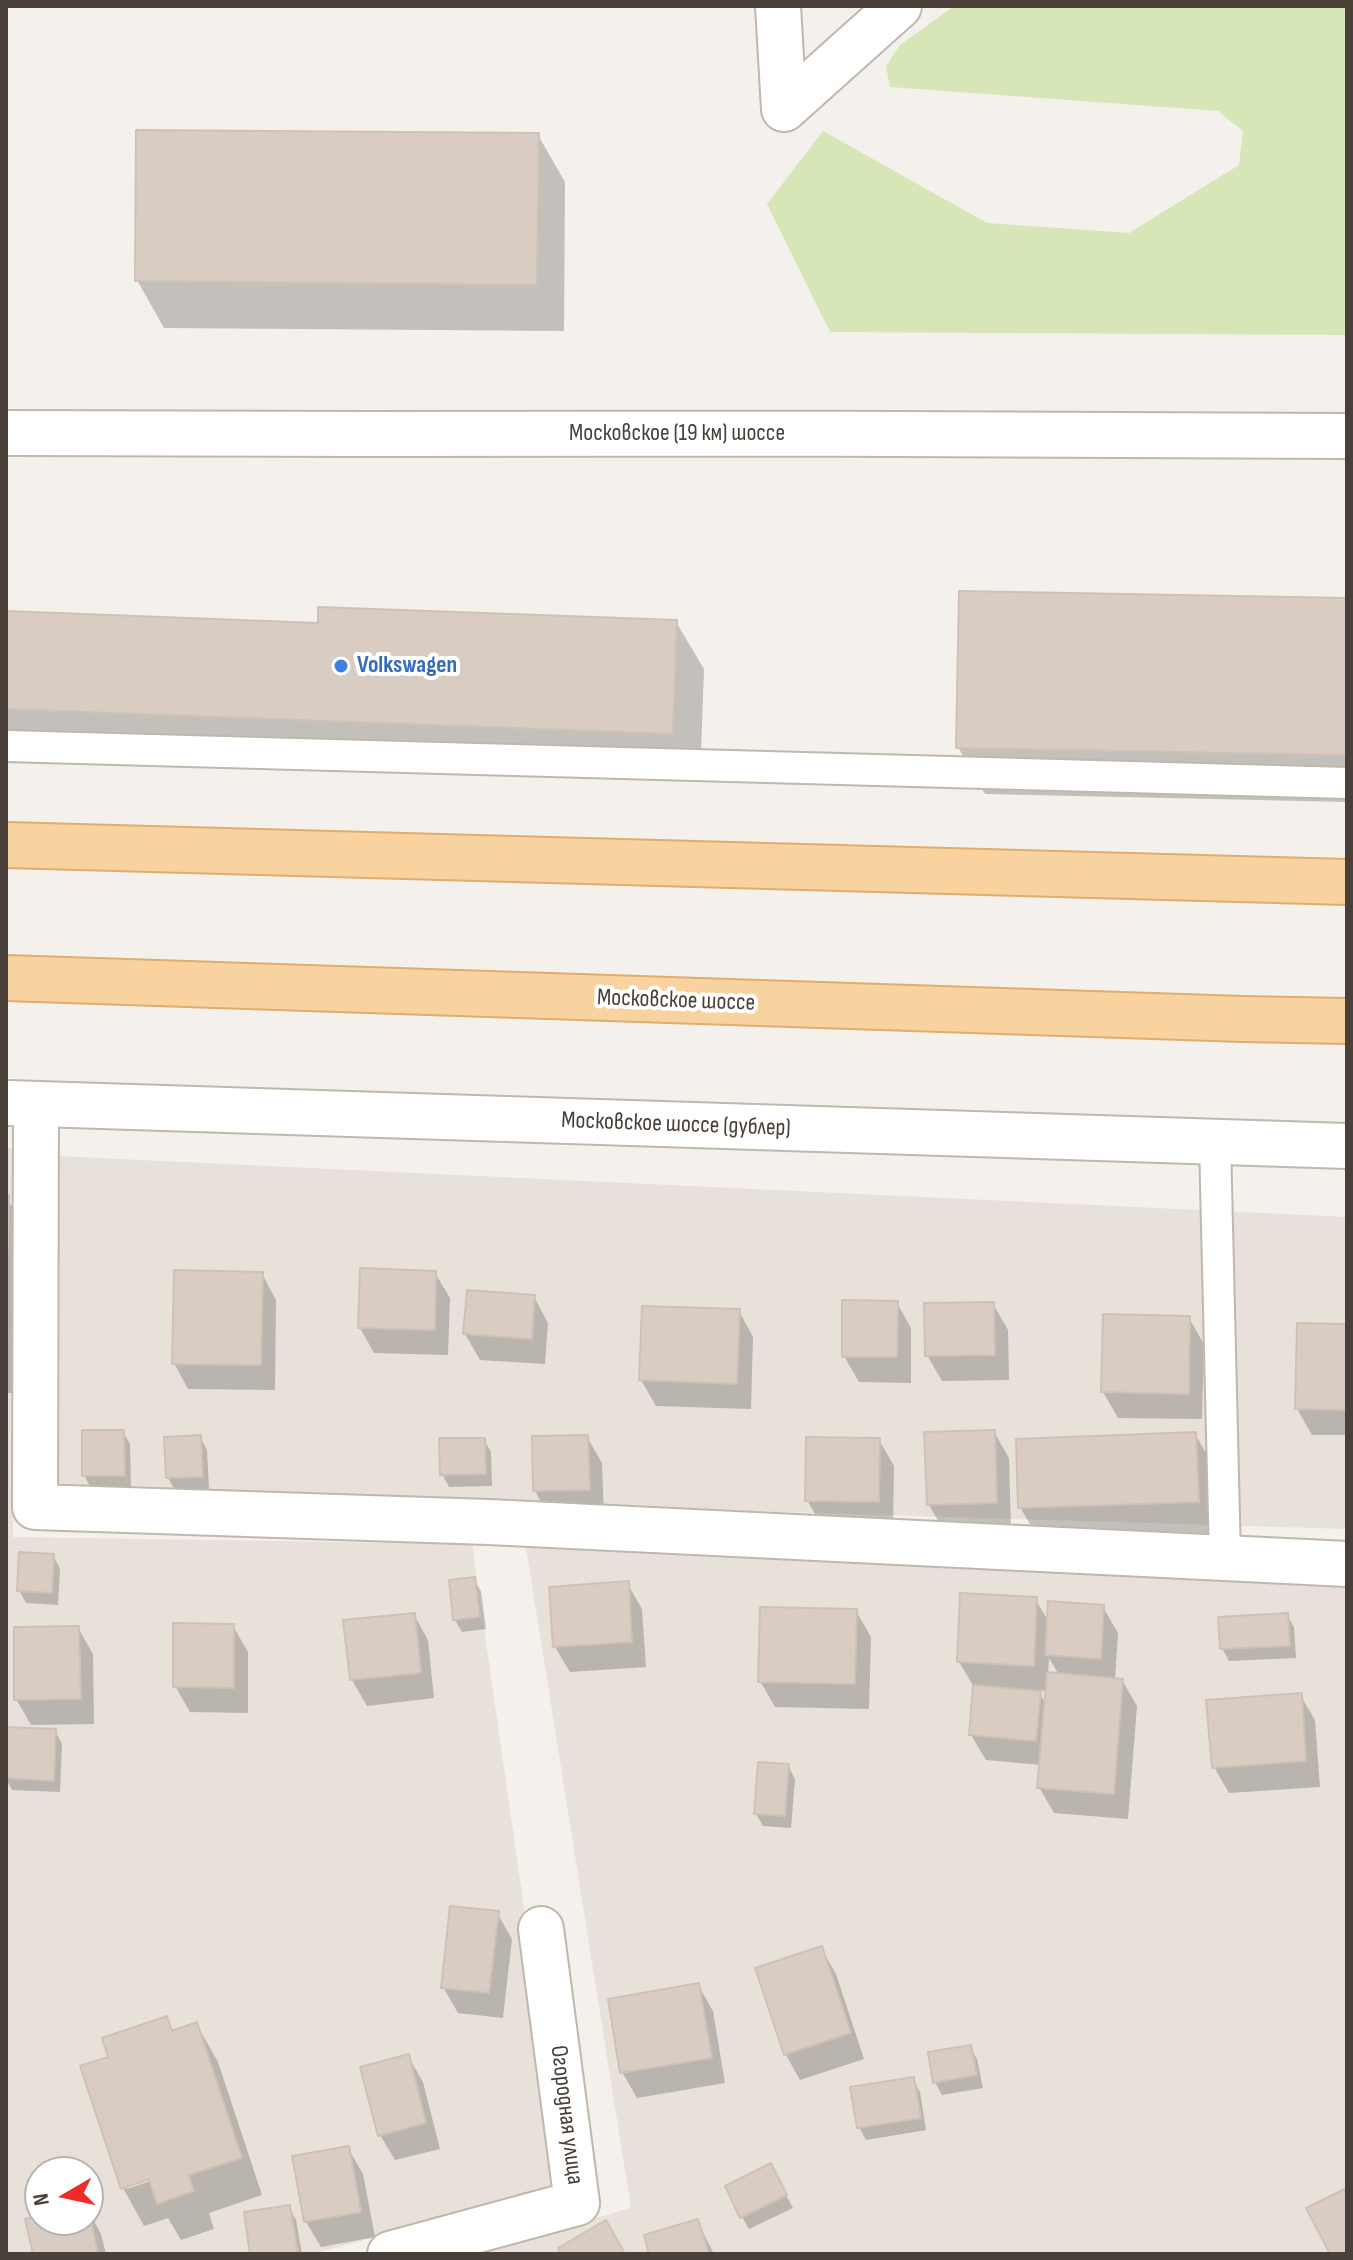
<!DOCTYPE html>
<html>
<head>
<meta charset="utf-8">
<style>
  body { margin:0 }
  #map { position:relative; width:1353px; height:2260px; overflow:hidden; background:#f4f0eb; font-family:"Sofia Sans Condensed",sans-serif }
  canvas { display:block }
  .frame { position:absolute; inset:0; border:8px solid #484039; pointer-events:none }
  .north { position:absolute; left:24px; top:2156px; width:80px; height:80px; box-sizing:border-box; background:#fff; border:2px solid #b6b3b0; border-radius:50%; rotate:261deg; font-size:22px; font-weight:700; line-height:32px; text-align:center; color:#484039 }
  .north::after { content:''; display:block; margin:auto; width:28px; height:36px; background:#ef2a27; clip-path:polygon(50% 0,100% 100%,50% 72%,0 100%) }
</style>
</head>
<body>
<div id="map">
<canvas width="1353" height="2260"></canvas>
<div class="frame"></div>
<div class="north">N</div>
</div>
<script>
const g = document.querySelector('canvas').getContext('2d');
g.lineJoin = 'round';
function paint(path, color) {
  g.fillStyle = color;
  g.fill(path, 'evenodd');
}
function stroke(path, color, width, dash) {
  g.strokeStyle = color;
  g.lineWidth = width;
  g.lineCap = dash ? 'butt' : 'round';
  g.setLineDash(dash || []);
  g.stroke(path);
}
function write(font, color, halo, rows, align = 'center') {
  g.font = font + ' "Sofia Sans Condensed",sans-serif';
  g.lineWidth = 8;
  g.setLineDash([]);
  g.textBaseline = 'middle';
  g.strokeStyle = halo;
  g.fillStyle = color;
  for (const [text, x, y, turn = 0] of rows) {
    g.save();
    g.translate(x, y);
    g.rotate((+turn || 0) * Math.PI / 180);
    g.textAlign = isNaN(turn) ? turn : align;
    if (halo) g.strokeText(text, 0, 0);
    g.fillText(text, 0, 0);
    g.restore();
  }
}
const residential = new Path2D(`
  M 6,1148 L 15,1148 L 13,1537 L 472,1544 L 564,2187 L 312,2254 L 6,2254 ZM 40,2172 L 88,2172 L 88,2220 L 40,2220 Z
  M 56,1156 L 1347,1217 L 1347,1529 L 48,1490 Z
  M 525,1541 L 1347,1576 L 1347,2254 L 470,2254 L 631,2208 Z`);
const green = new Path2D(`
  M 954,6 L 1347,6 L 1347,335 L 830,332 L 767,204 L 823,131 L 987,223 L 1129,233 L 1239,165 L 1243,131 L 1218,111 L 890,87 L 886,66 L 900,45 Z`);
const shadow = new Path2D(`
  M 538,135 L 565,182 L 564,331 L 164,328 L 137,280 Z
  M 1347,600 L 1347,802 L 985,794 L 958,747 Z
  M 6,613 L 319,625 L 676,622 L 704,669 L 700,780 L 6,755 Z
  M 6,1197 L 22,1223 L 21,1274 L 12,1274 L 16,1282 L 16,1393 L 6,1393 Z
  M 435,1273 L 450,1298 L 448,1355 L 374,1353 L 360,1328 Z
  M 262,1274 L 276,1300 L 275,1390 L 188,1389 L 174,1363 Z
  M 534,1297 L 548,1323 L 545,1364 L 480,1360 L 465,1334 Z
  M 897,1303 L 911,1328 L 911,1383 L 859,1382 L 844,1356 Z
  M 993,1304 L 1008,1330 L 1009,1380 L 942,1381 L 927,1355 Z
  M 739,1311 L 753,1337 L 751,1409 L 656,1406 L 641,1380 Z
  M 1189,1318 L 1204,1344 L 1202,1419 L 1118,1418 L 1103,1392 Z
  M 1347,1326 L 1347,1435 L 1312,1435 L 1297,1409 Z
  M 123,1432 L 130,1444 L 131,1488 L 91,1488 L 84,1475 Z
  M 994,1432 L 1009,1458 L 1011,1529 L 944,1531 L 929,1505 Z
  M 1195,1434 L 1217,1472 L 1219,1539 L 1042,1545 L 1020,1507 Z
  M 200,1437 L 207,1450 L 209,1489 L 175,1490 L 168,1478 Z
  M 587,1437 L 602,1463 L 604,1515 L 549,1516 L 535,1491 Z
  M 484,1440 L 491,1452 L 492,1486 L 449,1487 L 442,1474 Z
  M 879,1440 L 894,1466 L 893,1527 L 822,1526 L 807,1500 Z
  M 53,1556 L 60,1568 L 58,1605 L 26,1603 L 19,1590 Z
  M 473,1579 L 481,1591 L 486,1629 L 462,1632 L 455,1620 Z
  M 627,1583 L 642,1609 L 646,1667 L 570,1672 L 555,1647 Z
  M 1035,1599 L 1049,1622 L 1103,1607 L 1118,1633 L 1115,1680 L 1122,1680 L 1137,1706 L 1128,1819 L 1054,1813 L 1039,1787 L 1041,1765 L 986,1760 L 971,1735 L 974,1687 L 959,1662 ZM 1049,1658 L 1059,1675 L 1048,1674 ZM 1038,1690 L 1047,1691 L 1046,1705 Z
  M 856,1611 L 871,1637 L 869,1709 L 775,1707 L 760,1681 Z
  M 414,1615 L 428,1640 L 434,1698 L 367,1706 L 352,1680 L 346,1622 Z
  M 1287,1615 L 1294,1627 L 1296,1658 L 1229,1661 L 1222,1648 Z
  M 233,1626 L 248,1652 L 248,1713 L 190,1712 L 175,1686 Z
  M 78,1628 L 93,1654 L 94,1724 L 31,1725 L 16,1699 Z
  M 1300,1695 L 1315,1720 L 1320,1787 L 1229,1793 L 1214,1767 Z
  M 55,1731 L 62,1744 L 60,1792 L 12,1790 L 6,1779 L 6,1749 Z
  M 788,1766 L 795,1779 L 791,1828 L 763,1826 L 756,1814 Z
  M 497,1913 L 512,1939 L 503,2018 L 458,2013 L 443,1987 Z
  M 821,1948 L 836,1974 L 864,2059 L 800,2080 L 786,2055 L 757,1969 Z
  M 698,1985 L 713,2011 L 725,2083 L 637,2098 L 622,2072 Z
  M 166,2019 L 174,2032 L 197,2025 L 218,2062 L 262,2195 L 209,2213 L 214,2229 L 181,2240 L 168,2218 L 144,2226 L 123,2188 ZM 158,2174 L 159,2178 L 127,2189 L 127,2185 Z
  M 970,2047 L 977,2059 L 983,2088 L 942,2095 L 935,2082 Z
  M 408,2056 L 423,2082 L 440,2149 L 395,2160 L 380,2135 Z
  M 913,2079 L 920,2092 L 926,2130 L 866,2140 L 859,2127 Z
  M 348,2148 L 363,2174 L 375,2237 L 321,2247 L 306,2222 Z
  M 777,2178 L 793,2208 L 749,2229 L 742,2217 Z
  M 289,2207 L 296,2220 L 302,2254 L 252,2254 L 246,2214 Z
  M 88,2210 L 101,2234 L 106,2254 L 35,2254 L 40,2217 L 40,2220 L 88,2220 Z
  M 697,2221 L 714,2254 L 651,2254 Z`);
const building = new Path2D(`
  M 136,130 L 539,133 L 537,285 L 135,281 Z
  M 959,591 L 1347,598 L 1347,755 L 956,748 Z
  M 318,607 L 677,620 L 673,734 L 6,709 L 6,611 L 318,623 Z
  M 6,1195 L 9,1195 L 8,1249 L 6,1249 Z
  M 360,1268 L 436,1271 L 435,1330 L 358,1328 Z
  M 174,1270 L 263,1272 L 261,1365 L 172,1364 Z
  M 467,1290 L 535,1295 L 532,1339 L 463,1334 Z
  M 842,1300 L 898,1301 L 897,1357 L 842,1357 Z
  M 994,1302 L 995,1355 L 925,1356 L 924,1303 Z
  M 642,1306 L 740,1309 L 737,1384 L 639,1380 Z
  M 1103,1314 L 1190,1316 L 1189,1394 L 1101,1392 Z
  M 1297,1323 L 1347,1324 L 1347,1410 L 1295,1409 Z
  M 82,1430 L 124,1430 L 125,1476 L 82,1476 Z
  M 995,1430 L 997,1503 L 927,1505 L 924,1432 Z
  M 1196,1432 L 1199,1502 L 1018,1508 L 1016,1439 Z
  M 201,1435 L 203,1477 L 166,1478 L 164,1437 Z
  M 588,1435 L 590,1490 L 533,1491 L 532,1436 Z
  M 806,1437 L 880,1438 L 879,1502 L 805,1501 Z
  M 439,1438 L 485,1438 L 486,1474 L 440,1475 Z
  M 19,1552 L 54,1554 L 52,1593 L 17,1591 Z
  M 475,1577 L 480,1617 L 453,1620 L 449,1580 Z
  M 629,1581 L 632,1642 L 553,1647 L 549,1587 Z
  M 960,1593 L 1037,1597 L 1034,1666 L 957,1662 Z
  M 1048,1601 L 1104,1605 L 1101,1659 L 1045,1655 Z
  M 760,1607 L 857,1609 L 855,1684 L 758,1682 Z
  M 415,1613 L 421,1673 L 350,1680 L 343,1620 Z
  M 1288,1613 L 1290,1646 L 1220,1649 L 1218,1617 Z
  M 173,1623 L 234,1624 L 234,1688 L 173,1687 Z
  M 79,1626 L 81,1699 L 14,1700 L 14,1627 Z
  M 1047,1672 L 1123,1679 L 1114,1794 L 1037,1788 Z
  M 973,1685 L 1041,1691 L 1036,1741 L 969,1735 Z
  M 1302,1693 L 1306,1761 L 1212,1768 L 1206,1700 Z
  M 6,1727 L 56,1729 L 54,1781 L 6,1778 Z
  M 758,1762 L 789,1764 L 785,1816 L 754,1814 Z
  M 450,1906 L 499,1911 L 489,1993 L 441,1988 Z
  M 822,1946 L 851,2033 L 784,2055 L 755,1968 Z
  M 699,1983 L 712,2058 L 620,2073 L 608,1999 Z
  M 167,2016 L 172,2031 L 197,2022 L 242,2158 L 189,2175 L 194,2191 L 157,2204 L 149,2179 L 121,2189 L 80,2066 L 108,2057 L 102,2038 Z
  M 971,2045 L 977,2075 L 933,2083 L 928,2052 Z
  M 409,2054 L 426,2123 L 378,2136 L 360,2067 Z
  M 914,2077 L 921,2118 L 857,2128 L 850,2087 Z
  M 349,2146 L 361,2212 L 304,2222 L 292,2156 Z
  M 771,2163 L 787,2195 L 740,2218 L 725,2186 Z
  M 1347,2188 L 1347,2254 L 1330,2254 L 1306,2208 Z
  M 290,2205 L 298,2253 L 250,2254 L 244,2212 Z
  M 88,2207 L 98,2254 L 33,2254 L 25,2219 L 40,2215 L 40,2220 L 88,2220 Z
  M 698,2219 L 709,2254 L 649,2254 L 644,2235 Z
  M 606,2220 L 625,2254 L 561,2254 L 558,2248 Z`);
const service = new Path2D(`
  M 6,746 L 1347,783
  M 1215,1142 L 1225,1559`);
const minor = new Path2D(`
  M 778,6 L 784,109
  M 784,109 L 899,6
  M 6,433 C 453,436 900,431 1347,436
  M 8,1103 L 1347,1146
  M 36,1104 L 35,1507 L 489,1522 L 1347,1564
  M 390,2254 L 577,2203 L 541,1929`);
const primary = new Path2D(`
  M 6,845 L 1347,882
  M 6,978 L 1243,1019 L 1347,1021`);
const markers = [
  [341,666,8,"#3f7fe0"]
];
const streetNames = [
  ["Московское (19 км) шоссе",677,434],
  ["Московское шоссе",676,1001,2],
  ["Московское шоссе (дублер)",676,1125,2],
  ["Огородная улица",566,2115,83]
];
const shopNames = [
  ["Volkswagen",357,666]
];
paint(residential, '#e8e1d9');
paint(green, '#d7e6b6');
paint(shadow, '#0003');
paint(building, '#d9cdc3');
stroke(building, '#d0c1b4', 2);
stroke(service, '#c0b7ad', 34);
stroke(minor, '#c0b7ad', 48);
stroke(primary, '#dead6f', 48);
stroke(service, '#fff', 30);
stroke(minor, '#fff', 44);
stroke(primary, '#f9d39f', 44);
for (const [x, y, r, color] of markers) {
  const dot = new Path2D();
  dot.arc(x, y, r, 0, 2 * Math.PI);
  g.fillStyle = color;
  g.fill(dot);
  stroke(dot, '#fff', 3);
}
write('24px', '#484039', '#fff', streetNames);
write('bold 24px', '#366cbe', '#fff', shopNames, 'left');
</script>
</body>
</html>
